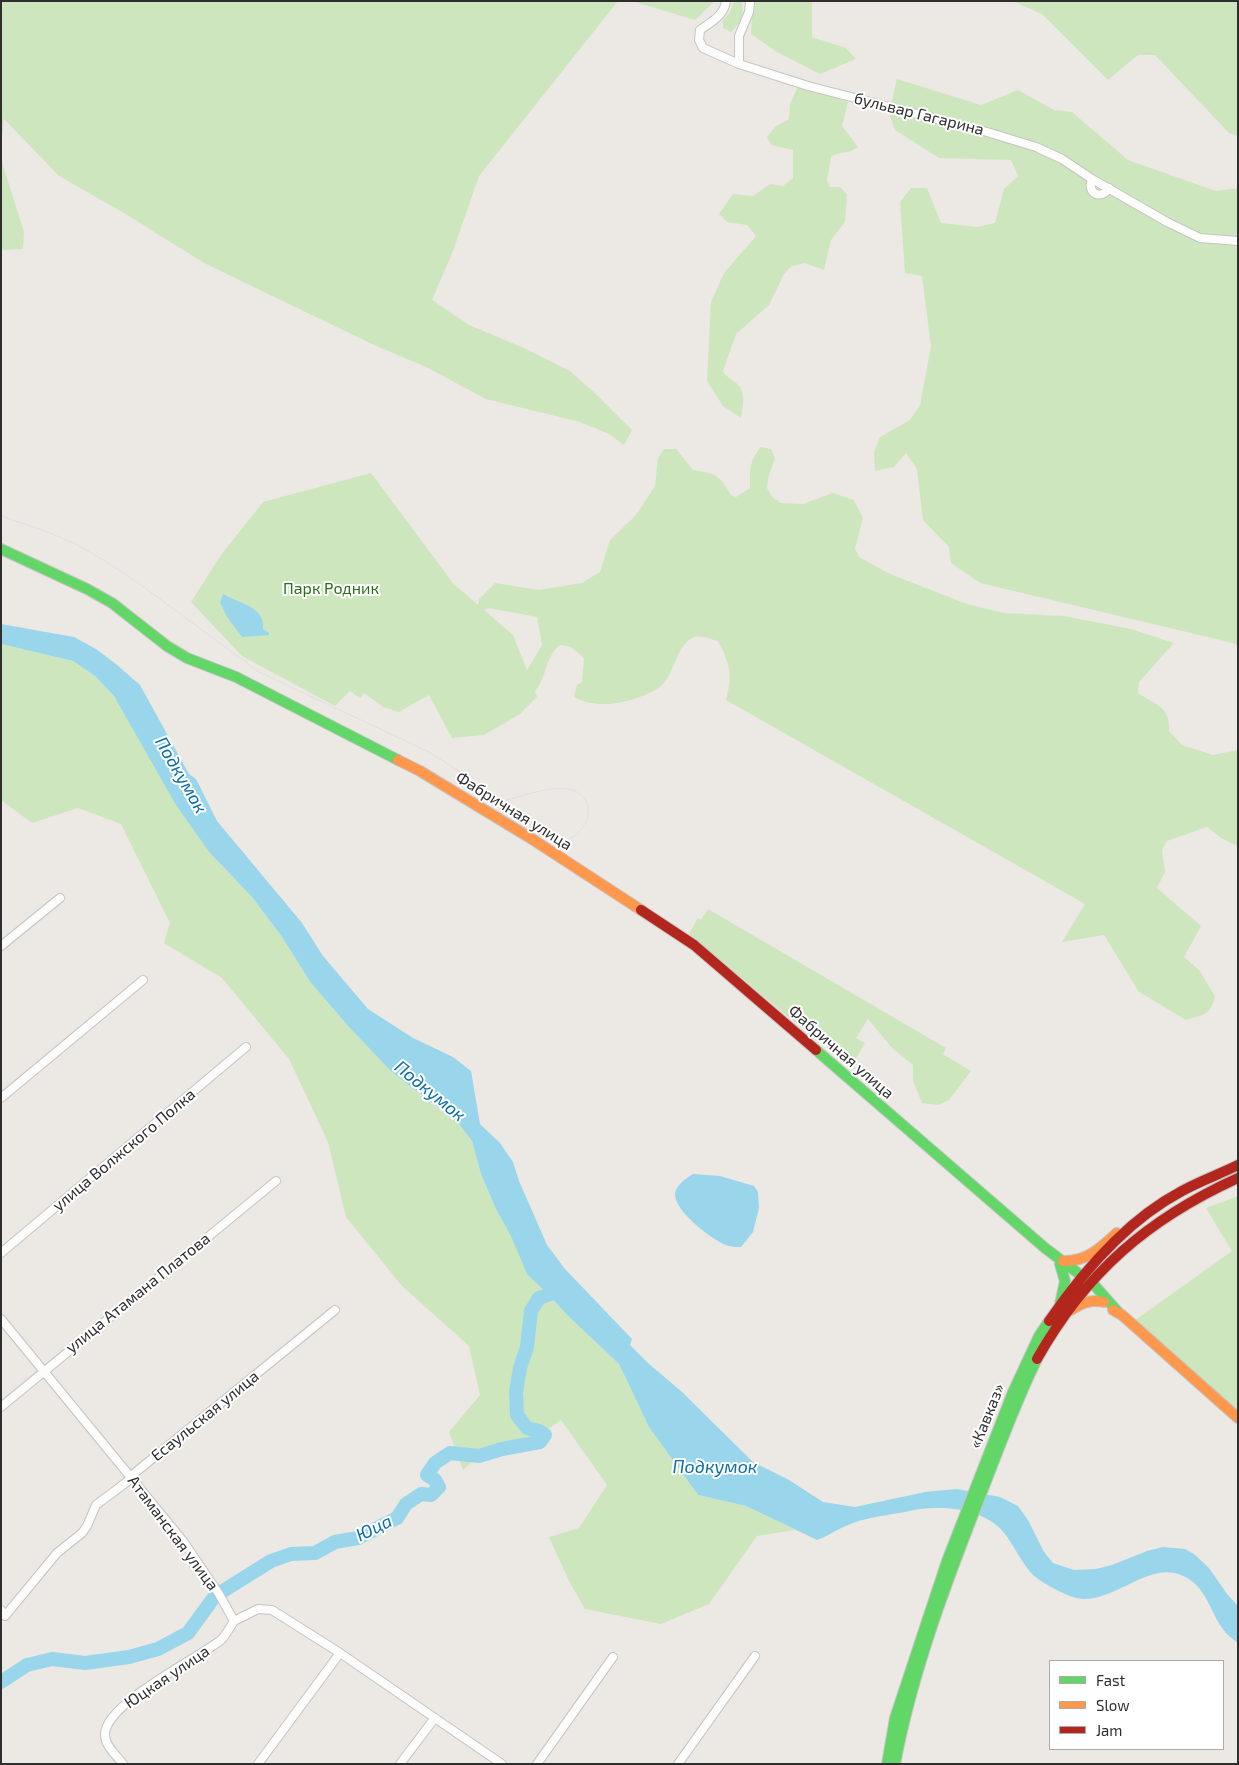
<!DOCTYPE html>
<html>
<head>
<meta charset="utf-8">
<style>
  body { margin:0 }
  #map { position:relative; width:1239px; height:1765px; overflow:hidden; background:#ece8e4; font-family:"Exo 2",sans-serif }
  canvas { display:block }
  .frame { position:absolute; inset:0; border:2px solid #2e2e2e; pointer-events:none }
  .legend { position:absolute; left:1049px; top:1660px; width:175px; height:90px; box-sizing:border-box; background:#fff; border:1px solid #ababab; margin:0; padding:6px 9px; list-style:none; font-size:15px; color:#2e2e2e }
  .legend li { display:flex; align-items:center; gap:10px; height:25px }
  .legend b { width:25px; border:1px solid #ababab }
</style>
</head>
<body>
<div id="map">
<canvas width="1239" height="1765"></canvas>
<div class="frame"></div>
<ul class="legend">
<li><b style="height:6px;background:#63d668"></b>Fast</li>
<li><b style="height:6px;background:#ff974d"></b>Slow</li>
<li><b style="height:6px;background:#b3261e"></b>Jam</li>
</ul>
</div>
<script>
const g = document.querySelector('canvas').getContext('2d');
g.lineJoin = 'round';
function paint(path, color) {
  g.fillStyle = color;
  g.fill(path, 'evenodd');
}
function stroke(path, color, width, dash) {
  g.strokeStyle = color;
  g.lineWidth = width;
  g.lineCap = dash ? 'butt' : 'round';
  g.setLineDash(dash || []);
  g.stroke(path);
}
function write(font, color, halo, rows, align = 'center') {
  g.font = font + ' "Exo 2",sans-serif';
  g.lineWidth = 4;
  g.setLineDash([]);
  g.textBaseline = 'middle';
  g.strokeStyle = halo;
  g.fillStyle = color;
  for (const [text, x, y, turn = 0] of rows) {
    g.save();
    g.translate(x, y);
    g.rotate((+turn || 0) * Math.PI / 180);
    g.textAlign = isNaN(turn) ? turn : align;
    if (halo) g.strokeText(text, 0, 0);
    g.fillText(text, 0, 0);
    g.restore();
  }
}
const green = new Path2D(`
  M 1,1 L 618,1 L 479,176 L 453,251 L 432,300 L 469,325 L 524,348 L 570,371 L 596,394 L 632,430 L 624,445 L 609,434 L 580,422 L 486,399 L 424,366 L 374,345 L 204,263 L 124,213 L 59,176 L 4,119 L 1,144 Z
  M 632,1 L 715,1 L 695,20 Z
  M 734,1 L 742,1 L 743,19 L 731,32 L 723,28 L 723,20 L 729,14 Z
  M 753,1 L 812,1 L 812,37 L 846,48 L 856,59 L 820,74 L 777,52 L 751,34 Z
  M 1012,1 L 1238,1 L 1238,136 L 1229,133 L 1155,55 L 1138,55 L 1108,80 L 1042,14 Z
  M 897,79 L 981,105 L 1018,90 L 1054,110 L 1072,112 L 1128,160 L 1216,191 L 1238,188 L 1238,646 L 1233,643 L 980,583 L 951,563 L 949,547 L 923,520 L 917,469 L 906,453 L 894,467 L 875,471 L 874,452 L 880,437 L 910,420 L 920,405 L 931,347 L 922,276 L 905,273 L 900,202 L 911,188 L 927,188 L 941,223 L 977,227 L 995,223 L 1004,189 L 1018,176 L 1011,160 L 939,158 L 895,130 L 889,113 Z
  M 798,86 L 848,102 L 842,126 L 858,147 C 848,155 842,150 831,157 L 827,180 L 830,187 L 840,187 L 847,194 L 845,222 L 831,240 L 824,270 L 805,263 L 792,266 L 784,274 L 769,305 L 736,334 L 723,371 C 726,377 730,378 735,382 C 747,391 743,405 741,418 L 723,406 L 707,381 L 711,302 L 724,273 L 756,236 L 747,225 L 727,222 L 719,214 L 733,194 L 753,196 L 770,184 L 783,186 L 793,178 L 793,150 L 771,145 L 767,137 L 775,127 L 789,119 L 790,104 Z
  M 1,159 L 24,232 L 23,249 L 4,250 L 1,247 Z
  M 761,447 L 771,449 L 775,458 L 768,478 L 767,488 L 772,497 L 781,503 L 803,504 L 833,493 L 854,500 L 863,518 L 855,548 L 859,557 L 890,574 L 967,604 L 1004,613 L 1064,616 L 1131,629 L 1174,643 L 1139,682 L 1138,693 C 1156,705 1171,707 1169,731 L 1182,745 L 1213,755 L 1238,750 L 1238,846 L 1221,838 L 1207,827 L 1167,841 L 1162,850 L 1165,872 L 1157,888 L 1201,926 L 1184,957 L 1199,970 L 1215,996 C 1211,1015 1203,1015 1186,1020 L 1139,992 L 1104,935 L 1062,942 L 1085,904 L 726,700 C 733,674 730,664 718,641 C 710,639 700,634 692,638 C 678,645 674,671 664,683 C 654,695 619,705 603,704 C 593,704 583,702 574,697 L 577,685 L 582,682 L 584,658 L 571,647 L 560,645 C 544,658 548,676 535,691 L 537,697 L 520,714 L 484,735 L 452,738 L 429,695 L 399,712 L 383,707 L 364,693 L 360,698 L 350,691 L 335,706 L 242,656 L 191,602 L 221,555 L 263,502 L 371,473 L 453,583 L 478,605 L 479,599 L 495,583 L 539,590 L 582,583 L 600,572 L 610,540 L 636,515 L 655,486 L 658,458 L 664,449 L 676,449 L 693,470 C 716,474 719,474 731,495 L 736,497 L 750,488 C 750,471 749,460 761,447 ZM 489,608 L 537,617 L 542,645 L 527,670 L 513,635 L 484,610 Z
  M 1,644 L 73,661 L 95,676 L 114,696 L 210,853 L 252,897 L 282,937 L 311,983 L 349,1027 L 424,1098 L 459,1124 L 472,1141 L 481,1174 L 495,1207 L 548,1294 L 567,1315 L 619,1364 L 649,1427 L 698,1495 L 746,1506 L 795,1530 L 757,1536 L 709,1604 L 661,1624 L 585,1609 L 570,1583 L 549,1537 L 579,1528 L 607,1485 L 561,1420 L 536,1438 L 523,1442 L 490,1446 L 463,1470 L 449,1432 L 480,1395 L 469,1346 L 402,1286 L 346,1217 L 328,1142 L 289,1059 L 222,978 L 164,943 L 170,923 L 121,824 L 78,808 L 32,823 L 1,800 Z
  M 708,909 L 946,1048 L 943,1054 L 971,1071 L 949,1100 L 939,1105 L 922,1103 L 913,1081 L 913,1065 L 892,1048 L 868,1019 L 856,1038 L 865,1043 L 854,1062 L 787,1016 L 689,934 L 698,918 L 701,920 Z
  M 1238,1196 L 1238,1412 L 1134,1321 L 1232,1251 L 1206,1208 Z`);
const water = new Path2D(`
  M 223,594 C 237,603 266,606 263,629 L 269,633 L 269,635 L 242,637 L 227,617 L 220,602 Z
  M 1,624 L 74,637 L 96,649 L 116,664 L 140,685 L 189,774 L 196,779 L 217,821 L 302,923 L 323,956 L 368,1009 L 413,1038 L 453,1057 L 471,1071 L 480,1124 L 500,1143 L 513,1162 L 519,1181 L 547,1245 L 565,1269 L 632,1339 L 630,1345 L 649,1364 L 681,1391 L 753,1462 L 789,1480 L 823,1502 L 855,1507 L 925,1492 L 957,1489 L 1000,1497 L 1018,1506 L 1028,1520 L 1044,1552 L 1053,1563 L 1074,1570 L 1096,1569 L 1112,1565 L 1147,1551 L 1163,1547 L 1185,1549 L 1194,1554 L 1209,1568 L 1227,1594 L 1238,1606 L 1238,1643 C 1234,1640 1230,1637 1226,1633 C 1213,1618 1209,1596 1194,1583 C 1155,1549 1116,1607 1076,1598 C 1065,1595 1042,1583 1033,1575 C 1023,1565 1014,1546 1005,1534 C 990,1513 957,1507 933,1508 C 922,1508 910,1511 899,1513 C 882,1516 864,1518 848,1525 C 837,1529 829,1536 817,1540 L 746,1506 L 698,1495 L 649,1427 L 619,1364 L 567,1315 L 548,1294 L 527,1274 L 511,1236 L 495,1207 L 481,1174 L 472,1141 L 459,1124 L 391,1071 L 349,1027 L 311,983 L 282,937 L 252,897 L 210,853 L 176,805 L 114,696 L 95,676 L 73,661 L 1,644 Z
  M 693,1174 L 720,1176 L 754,1186 L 758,1192 L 759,1208 L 753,1232 L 741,1247 C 738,1247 733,1247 729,1246 C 714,1242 668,1207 676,1190 C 680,1182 687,1178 693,1174 Z`);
const river = new Path2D(`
  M 1,1682 L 27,1665 L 52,1659 L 85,1663 L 129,1657 L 158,1649 L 188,1633 L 215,1596 L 271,1561 L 291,1554 L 315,1553 L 335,1542 L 358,1538 L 397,1518 L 406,1504 L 421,1494 L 431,1495 L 439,1487 L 435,1480 L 427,1475 L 435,1463 L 450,1453 L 479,1456 L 502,1449 L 540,1442 L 545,1435 L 539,1431 L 527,1428 L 517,1415 L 516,1392 L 520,1368 L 527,1347 L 531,1311 L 539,1298 L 565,1289`);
const street = new Path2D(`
  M 726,1 C 724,16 711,22 700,30 L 699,40 L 703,48 L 739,64 L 808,86 L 987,132 L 1036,147 L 1062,159 L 1092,179 L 1167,222 L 1200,238 L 1238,241
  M 739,64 L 739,36 L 749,12 L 750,1
  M 1092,179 C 1086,193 1101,201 1109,188
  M 1,946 L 60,898
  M 1,1098 L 143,980
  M 1,1253 L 246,1047
  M 1,1319 L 183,1541 L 219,1594 L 234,1621
  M 1,1407 L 276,1181
  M 1,1610 L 5,1616 L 57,1553 L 82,1533 L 87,1526 L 96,1505 L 128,1481 L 131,1476 L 335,1310
  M 234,1621 L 258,1609 L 272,1610 L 340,1653 L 502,1764
  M 123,1764 C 117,1756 105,1746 105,1735 C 104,1704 197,1659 221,1640 C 226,1635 230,1627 234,1621
  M 258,1764 L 340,1653
  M 400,1764 L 434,1719
  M 537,1764 L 613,1657
  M 678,1764 L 755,1656`);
const fast = new Path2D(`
  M 1,549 L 87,589 L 112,603 L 167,646 L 187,658 L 236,677 L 398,760
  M 816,1050 L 1045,1248 L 1095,1286 L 1118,1312
  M 1060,1264 L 1065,1281 L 1060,1304
  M 887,1764 L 895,1718 L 947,1561 L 1013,1392 L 1039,1336 L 1049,1321
  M 895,1764 C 913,1669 948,1578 983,1489 C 1000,1446 1016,1401 1037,1359`);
const slow = new Path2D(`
  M 398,760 L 420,771 L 532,839 L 641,910
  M 1063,1261 C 1086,1262 1101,1248 1117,1233
  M 1071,1310 C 1082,1303 1091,1299 1104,1302
  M 1113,1310 L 1122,1315 L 1238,1418`);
const jam = new Path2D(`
  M 641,910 L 694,945 L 816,1050
  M 1049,1321 C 1084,1270 1127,1220 1182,1191 C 1200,1181 1220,1174 1238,1165
  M 1037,1359 C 1086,1272 1148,1219 1238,1178`);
const tram = new Path2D(`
  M 1,516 L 45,531 L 74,543 L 105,561 L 137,582 L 259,672 L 429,752 L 564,839 L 568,840 C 591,829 599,795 568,789 C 551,786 523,796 506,800`);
const streetNames = [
  ["бульвар Гагарина",919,114,14],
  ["Фабричная улица",514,811,32],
  ["Фабричная улица",841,1052,41],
  ["улица Волжского Полка",124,1150,-40],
  ["улица Атамана Платова",138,1293,-39],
  ["Есаульская улица",205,1416,-39],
  ["«Кавказ»",987,1416,-68],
  ["Атаманская улица",173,1533,53],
  ["Юцкая улица",167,1677,-34]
];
const parkNames = [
  ["Парк Родник",331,589]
];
const waterNames = [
  ["Подкумок",181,775,60],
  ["Подкумок",430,1091,39],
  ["Подкумок",715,1467],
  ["Юца",374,1528,-26]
];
paint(green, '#cee6be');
paint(water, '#99d6ec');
stroke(river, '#99d6ec', 14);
stroke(street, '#c5c4c5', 10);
stroke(fast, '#c5c4c5', 12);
stroke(slow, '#c5c4c5', 12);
stroke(jam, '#c5c4c5', 12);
stroke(street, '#fcfcfb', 8);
stroke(fast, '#63d668', 10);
stroke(slow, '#ff974d', 10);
stroke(jam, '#b3261e', 10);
stroke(tram, '#dfdfe1', 1);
write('16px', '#2e2e2e', '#fff', streetNames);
write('16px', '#2c6e1b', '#fff', parkNames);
write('italic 18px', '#0d6fa3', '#fff', waterNames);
</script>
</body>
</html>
